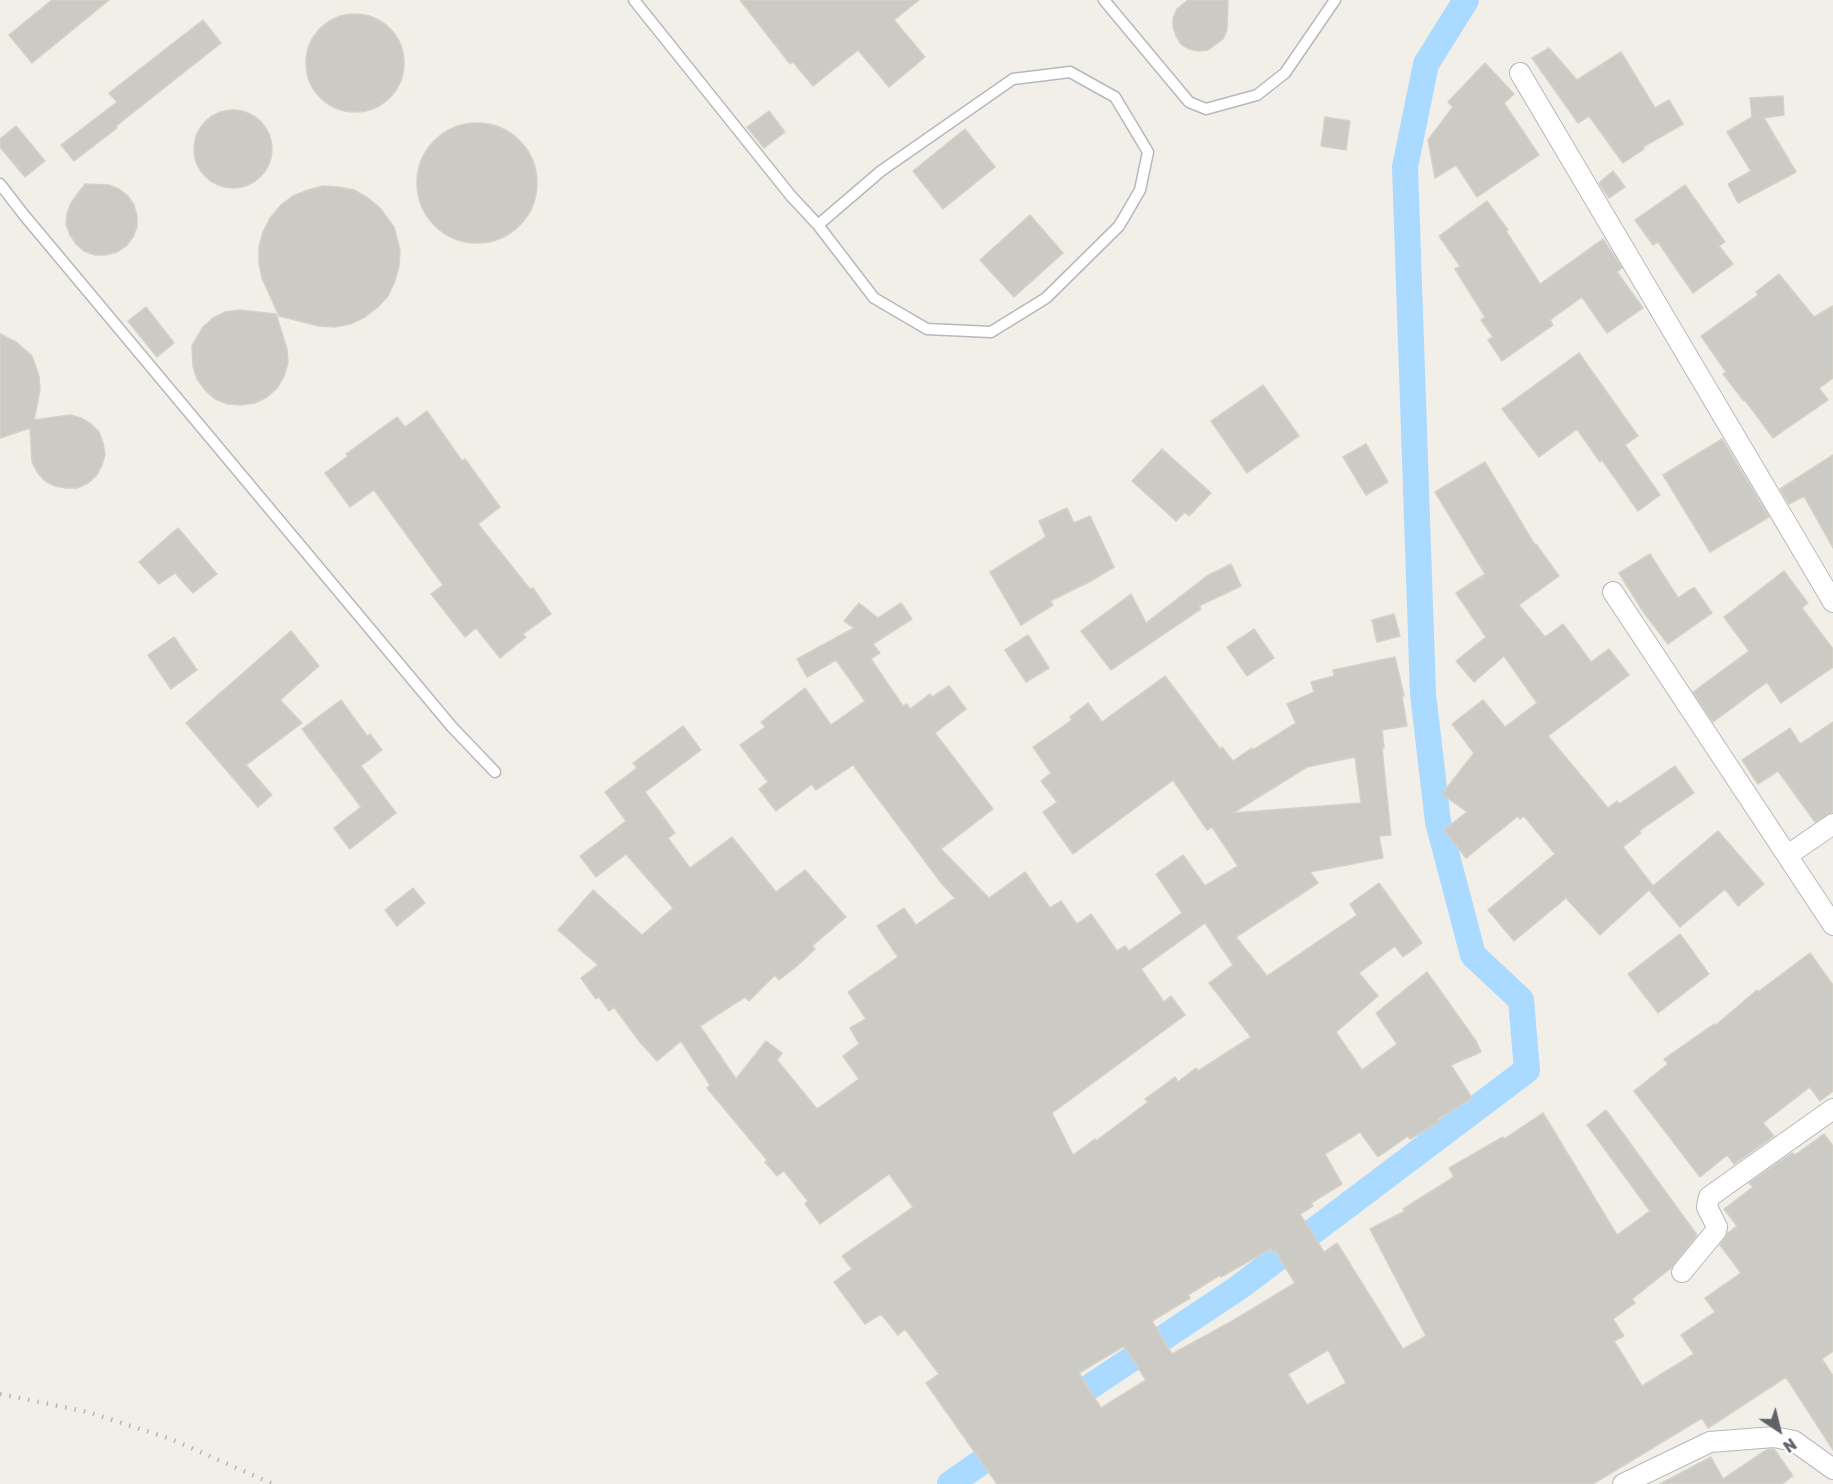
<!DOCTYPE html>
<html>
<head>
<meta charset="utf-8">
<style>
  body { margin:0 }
  #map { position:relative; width:1833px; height:1484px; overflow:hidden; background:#f1efe8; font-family:Rubik,sans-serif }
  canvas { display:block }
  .north { position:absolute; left:1749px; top:1400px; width:60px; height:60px; -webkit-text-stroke:4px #fff; paint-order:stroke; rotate:145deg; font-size:16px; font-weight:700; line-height:24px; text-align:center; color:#5f6368 }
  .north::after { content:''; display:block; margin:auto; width:21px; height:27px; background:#5f6368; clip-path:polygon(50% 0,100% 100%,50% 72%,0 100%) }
</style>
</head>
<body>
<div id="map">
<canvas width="1833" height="1484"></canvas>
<div class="north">N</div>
</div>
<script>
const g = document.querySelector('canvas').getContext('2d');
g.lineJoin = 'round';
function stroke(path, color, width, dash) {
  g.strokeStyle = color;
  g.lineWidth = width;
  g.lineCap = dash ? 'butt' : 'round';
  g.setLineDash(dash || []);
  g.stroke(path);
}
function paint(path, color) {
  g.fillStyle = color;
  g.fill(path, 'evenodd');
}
const canal = new Path2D(`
  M 1061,1406 L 1238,1288 L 1527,1070 L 1521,1000 L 1473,955 L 1438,822 L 1423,694 L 1405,167 L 1426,64 L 1466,0
  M 950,1484 L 1009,1443`);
const building = new Path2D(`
  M 52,0 L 109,0 L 32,63 L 9,35 Z
  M 740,0 L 919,0 L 894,20 L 925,57 L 889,87 L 858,50 L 813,86 L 793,62 L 790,64 Z
  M 1188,0 L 1228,0 L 1227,30 L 1223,39 L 1208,50 L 1198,51 L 1189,49 L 1181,44 L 1176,36 L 1173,27 L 1173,18 L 1177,9 Z
  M306 63a49 49 0 1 1 98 0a49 49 0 1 1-98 0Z
  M 203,20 L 221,43 L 116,126 L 117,128 L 74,161 L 61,145 L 117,102 L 109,93 Z
  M 1549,48 L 1577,80 L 1621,52 L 1655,108 L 1669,100 L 1683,124 L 1643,147 L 1644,149 L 1623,163 L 1589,116 L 1578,123 L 1532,58 Z
  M 1485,63 L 1514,94 L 1504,103 L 1539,155 L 1477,197 L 1456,165 L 1435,178 L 1428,140 L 1453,107 L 1448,102 Z
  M 1783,96 L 1784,115 L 1764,118 L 1796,172 L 1738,203 L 1728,184 L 1751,171 L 1727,132 L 1752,117 L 1750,98 Z
  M194 149a39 39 0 1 1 78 0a39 39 0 1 1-78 0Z
  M 769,111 L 785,132 L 764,148 L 747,127 Z
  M 1325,117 L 1350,121 L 1346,150 L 1321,146 Z
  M417 183a60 60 0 1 1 120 0a60 60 0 1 1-120 0Z
  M 16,126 L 45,161 L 25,177 L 0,147 L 0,139 Z
  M 965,129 L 995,167 L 943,209 L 913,171 Z
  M 1613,171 L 1625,187 L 1609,198 L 1599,183 Z
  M 85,184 L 109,185 L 119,189 L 128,196 L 134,205 L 137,216 L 137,227 L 133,237 L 126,246 L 117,252 L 106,255 L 95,255 L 84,251 L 76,244 L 70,235 L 66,224 L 67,213 L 71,203 Z
  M 1685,185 L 1725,242 L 1719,246 L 1733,264 L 1693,293 L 1658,242 L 1653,245 L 1635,220 Z
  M 323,186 L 339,187 L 354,190 L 368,198 L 380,208 L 394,227 L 400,250 L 399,266 L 395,281 L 388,296 L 378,307 L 365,317 L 350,324 L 335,327 L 319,326 L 279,316 L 262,278 L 259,263 L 259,247 L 263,232 L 270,218 L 281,205 L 293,196 L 308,190 Z
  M 1487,201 L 1508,230 L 1506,231 L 1540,284 L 1603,239 L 1622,268 L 1617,272 L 1643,308 L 1607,333 L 1582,297 L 1550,320 L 1553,325 L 1502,361 L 1488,340 L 1493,337 L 1481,320 L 1485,317 L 1455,269 L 1460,266 L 1439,236 Z
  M 1030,215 L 1063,253 L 1014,297 L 980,260 Z
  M 1779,274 L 1814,317 L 1833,306 L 1833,378 L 1819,388 L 1828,400 L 1773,438 L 1745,400 L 1744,401 L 1723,374 L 1726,372 L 1701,336 L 1758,295 L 1756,292 Z
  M 146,307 L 174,343 L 157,357 L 128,321 Z
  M 239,310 L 276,314 L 287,349 L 288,363 L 284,376 L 277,388 L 267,397 L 255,403 L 241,405 L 228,404 L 215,399 L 205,390 L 197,379 L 193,366 L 192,346 L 203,327 L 213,318 L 225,312 Z
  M 0,334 L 16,342 L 32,356 L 39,376 L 40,390 L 34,420 L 70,415 L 81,418 L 91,424 L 99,432 L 103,443 L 105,454 L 102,465 L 97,475 L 88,483 L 77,488 L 66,488 L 55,486 L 45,481 L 37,472 L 32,462 L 30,428 L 0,438 Z
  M 1579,353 L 1638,436 L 1625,445 L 1660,495 L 1638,511 L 1602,460 L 1600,462 L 1577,429 L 1539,457 L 1502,409 Z
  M 1263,385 L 1299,436 L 1247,473 L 1211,421 Z
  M 427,411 L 462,461 L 465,459 L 500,507 L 478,524 L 530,589 L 533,588 L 551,614 L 523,634 L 526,637 L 500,658 L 476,628 L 465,637 L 431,594 L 443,585 L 374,490 L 350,507 L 325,473 L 348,456 L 346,454 L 397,417 L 405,427 Z
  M 1722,439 L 1769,517 L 1710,552 L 1663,475 Z
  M 1366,444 L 1388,482 L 1366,495 L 1343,457 Z
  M 1162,449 L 1211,493 L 1189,516 L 1185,512 L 1176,521 L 1132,481 Z
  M 1833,455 L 1833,548 L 1804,496 L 1789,504 L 1780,489 Z
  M 1485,462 L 1535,545 L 1536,544 L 1559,576 L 1519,605 L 1545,637 L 1563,624 L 1591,662 L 1609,649 L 1629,675 L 1548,736 L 1608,808 L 1617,801 L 1619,804 L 1675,766 L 1694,793 L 1639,831 L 1641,833 L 1623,847 L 1653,886 L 1718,831 L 1764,884 L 1738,906 L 1725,889 L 1680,927 L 1649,890 L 1600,935 L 1566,898 L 1514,941 L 1488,910 L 1555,854 L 1524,816 L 1520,819 L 1518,816 L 1466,858 L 1444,830 L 1467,812 L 1442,794 L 1474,753 L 1452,724 L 1483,700 L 1505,727 L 1537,703 L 1504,656 L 1474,682 L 1456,661 L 1486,637 L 1456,593 L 1485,574 L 1435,492 Z
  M 1067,508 L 1074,523 L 1090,516 L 1114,567 L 1091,581 L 1050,601 L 1053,605 L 1021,625 L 990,572 L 1046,537 L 1039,521 Z
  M 178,528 L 217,574 L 193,593 L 175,573 L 159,584 L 139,562 Z
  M 1650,554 L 1678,598 L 1694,587 L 1712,613 L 1668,644 L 1644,613 L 1619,573 Z
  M 1231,564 L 1241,586 L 1199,606 L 1201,609 L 1111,670 L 1081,631 L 1131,594 L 1146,623 L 1207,576 Z
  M 1784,571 L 1808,603 L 1802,608 L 1833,649 L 1833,667 L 1781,703 L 1767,682 L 1713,722 L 1693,692 L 1749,651 L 1724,617 Z
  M 859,603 L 878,618 L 901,603 L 912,619 L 873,644 L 880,653 L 871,659 L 903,706 L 907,704 L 910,709 L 930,694 L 932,697 L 949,686 L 966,709 L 935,733 L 993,809 L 941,849 L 989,898 L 1025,872 L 1050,908 L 1061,901 L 1077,924 L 1091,914 L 1117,951 L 1125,946 L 1129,951 L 1182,913 L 1156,874 L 1183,855 L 1205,886 L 1238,866 L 1212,827 L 1207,830 L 1173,780 L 1073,854 L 1043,812 L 1057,802 L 1041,781 L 1051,773 L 1033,747 L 1072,720 L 1070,717 L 1088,703 L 1102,722 L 1165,676 L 1220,749 L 1222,747 L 1233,761 L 1252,748 L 1253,750 L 1296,723 L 1287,704 L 1314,692 L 1311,682 L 1334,676 L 1333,670 L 1395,657 L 1404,696 L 1402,696 L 1407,726 L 1382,730 L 1384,748 L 1382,748 L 1391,835 L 1379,836 L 1383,858 L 1310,872 L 1318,883 L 1236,937 L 1267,976 L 1357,915 L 1350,904 L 1379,883 L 1422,943 L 1403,957 L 1395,946 L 1359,973 L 1378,996 L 1336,1032 L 1362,1070 L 1397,1044 L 1376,1013 L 1427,972 L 1476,1041 L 1481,1052 L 1451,1065 L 1472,1098 L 1438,1119 L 1440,1122 L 1410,1139 L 1408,1136 L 1378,1157 L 1360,1132 L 1325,1154 L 1342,1184 L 1311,1203 L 1313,1206 L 1300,1214 L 1324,1252 L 1337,1243 L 1403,1349 L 1426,1336 L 1370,1229 L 1405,1211 L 1403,1209 L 1454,1177 L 1449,1168 L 1503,1137 L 1504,1139 L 1543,1113 L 1617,1235 L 1650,1211 L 1587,1125 L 1606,1110 L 1697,1235 L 1671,1268 L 1632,1299 L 1635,1303 L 1613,1319 L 1624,1336 L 1614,1341 L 1642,1386 L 1694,1354 L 1681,1335 L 1715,1312 L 1705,1298 L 1741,1273 L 1720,1245 L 1728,1233 L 1737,1226 L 1724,1209 L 1753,1187 L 1749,1183 L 1789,1155 L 1793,1153 L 1795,1155 L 1824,1134 L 1833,1146 L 1833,1351 L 1822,1359 L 1833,1376 L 1833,1450 L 1786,1377 L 1708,1428 L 1702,1418 L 1593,1484 L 997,1484 L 926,1383 L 939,1374 L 905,1329 L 898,1335 L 881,1314 L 865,1324 L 834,1282 L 852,1269 L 842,1256 L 913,1207 L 889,1174 L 820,1224 L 805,1204 L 808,1201 L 784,1171 L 777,1176 L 765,1162 L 767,1160 L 707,1088 L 710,1085 L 681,1041 L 657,1061 L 639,1041 L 614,1007 L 609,1011 L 599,997 L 596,999 L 581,978 L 598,965 L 558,930 L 593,890 L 642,935 L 673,908 L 626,854 L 596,877 L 580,856 L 626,821 L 605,792 L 637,768 L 633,763 L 683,726 L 701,750 L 645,792 L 675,833 L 668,838 L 690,868 L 732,837 L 776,892 L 805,870 L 846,917 L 812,946 L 815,949 L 797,966 L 779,980 L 775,975 L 749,1001 L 745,997 L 700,1026 L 736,1079 L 766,1041 L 782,1053 L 777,1060 L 817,1109 L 859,1079 L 843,1056 L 859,1044 L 850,1028 L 866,1019 L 848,992 L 898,957 L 877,926 L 904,908 L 916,925 L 955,898 L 942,884 L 853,765 L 816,790 L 812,784 L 776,811 L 759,789 L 768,782 L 740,745 L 765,727 L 761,722 L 805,688 L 831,725 L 865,701 L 836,660 L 807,677 L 797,659 L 854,628 L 844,621 ZM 1355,757 L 1361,803 L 1233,813 L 1307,767 ZM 1205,923 L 1233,965 L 1209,983 L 1251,1037 L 1198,1071 L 1196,1068 L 1178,1082 L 1175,1077 L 1145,1099 L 1148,1102 L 1096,1141 L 1095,1139 L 1073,1155 L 1052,1113 L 1185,1015 L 1171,996 L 1164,1002 L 1141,969 ZM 1270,1249 L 1272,1252 L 1275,1250 L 1295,1283 L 1234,1320 L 1172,1354 L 1152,1321 L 1190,1298 L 1188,1295 L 1220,1275 L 1221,1277 ZM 1124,1346 L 1146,1380 L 1101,1408 L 1079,1373 ZM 1328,1350 L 1346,1383 L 1307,1405 L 1288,1374 Z
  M 1394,614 L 1400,636 L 1377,642 L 1372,620 Z
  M 1254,629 L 1274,658 L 1247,676 L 1227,647 Z
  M 291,631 L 319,666 L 280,700 L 302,723 L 246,765 L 272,795 L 258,807 L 186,723 Z
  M 1028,635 L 1049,668 L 1026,682 L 1005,650 Z
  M 174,637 L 197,670 L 171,689 L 148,655 Z
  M 341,700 L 367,736 L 370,734 L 382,750 L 361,766 L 396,813 L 350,849 L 334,828 L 361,807 L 302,729 Z
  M 1833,722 L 1833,812 L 1815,822 L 1778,771 L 1758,784 L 1742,760 L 1790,728 L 1800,744 Z
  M 413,888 L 425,903 L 397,926 L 385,910 Z
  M 1680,934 L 1709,974 L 1658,1013 L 1628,974 Z
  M 1810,953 L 1833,985 L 1833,1091 L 1820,1101 L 1810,1087 L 1763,1123 L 1774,1136 L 1734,1164 L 1727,1155 L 1700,1177 L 1634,1091 L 1668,1064 L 1664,1059 L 1714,1024 L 1716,1025 L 1757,990 L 1758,992 Z
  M 1774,1449 L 1793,1476 L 1782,1484 L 1660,1484 L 1711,1457 L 1723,1479 L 1766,1450 Z`);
const lane = new Path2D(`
  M 634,0 L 791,196 L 818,225 L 874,298 L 927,329 L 991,332 L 1046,298 L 1119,226 L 1140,190 L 1148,152 L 1115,97 L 1070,72 L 1013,79 L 881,171 L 818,225
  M 1104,0 L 1189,102 L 1206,109 L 1257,95 L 1285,73 L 1335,0
  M 0,184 L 24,215 L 452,727 L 495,772`);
const street = new Path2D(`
  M 1520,73 L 1833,602
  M 1613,592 L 1833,925
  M 1788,855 L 1833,824
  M 1682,1272 L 1716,1231 L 1717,1227 L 1707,1207 L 1709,1197 L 1833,1109
  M 1623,1484 L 1710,1442 L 1774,1437 L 1794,1441 L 1833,1469`);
const rail = new Path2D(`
  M 0,1394 L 88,1412 L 171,1439 L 273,1484`);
stroke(canal, '#aadaff', 26);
paint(building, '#cccac5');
stroke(building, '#d6d1c6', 1.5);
stroke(lane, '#b5b8bc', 13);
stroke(street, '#b5b8bc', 22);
stroke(lane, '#fff', 10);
stroke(street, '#fff', 20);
stroke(rail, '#b6b7b8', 4.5, [1.5, 8]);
</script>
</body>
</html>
